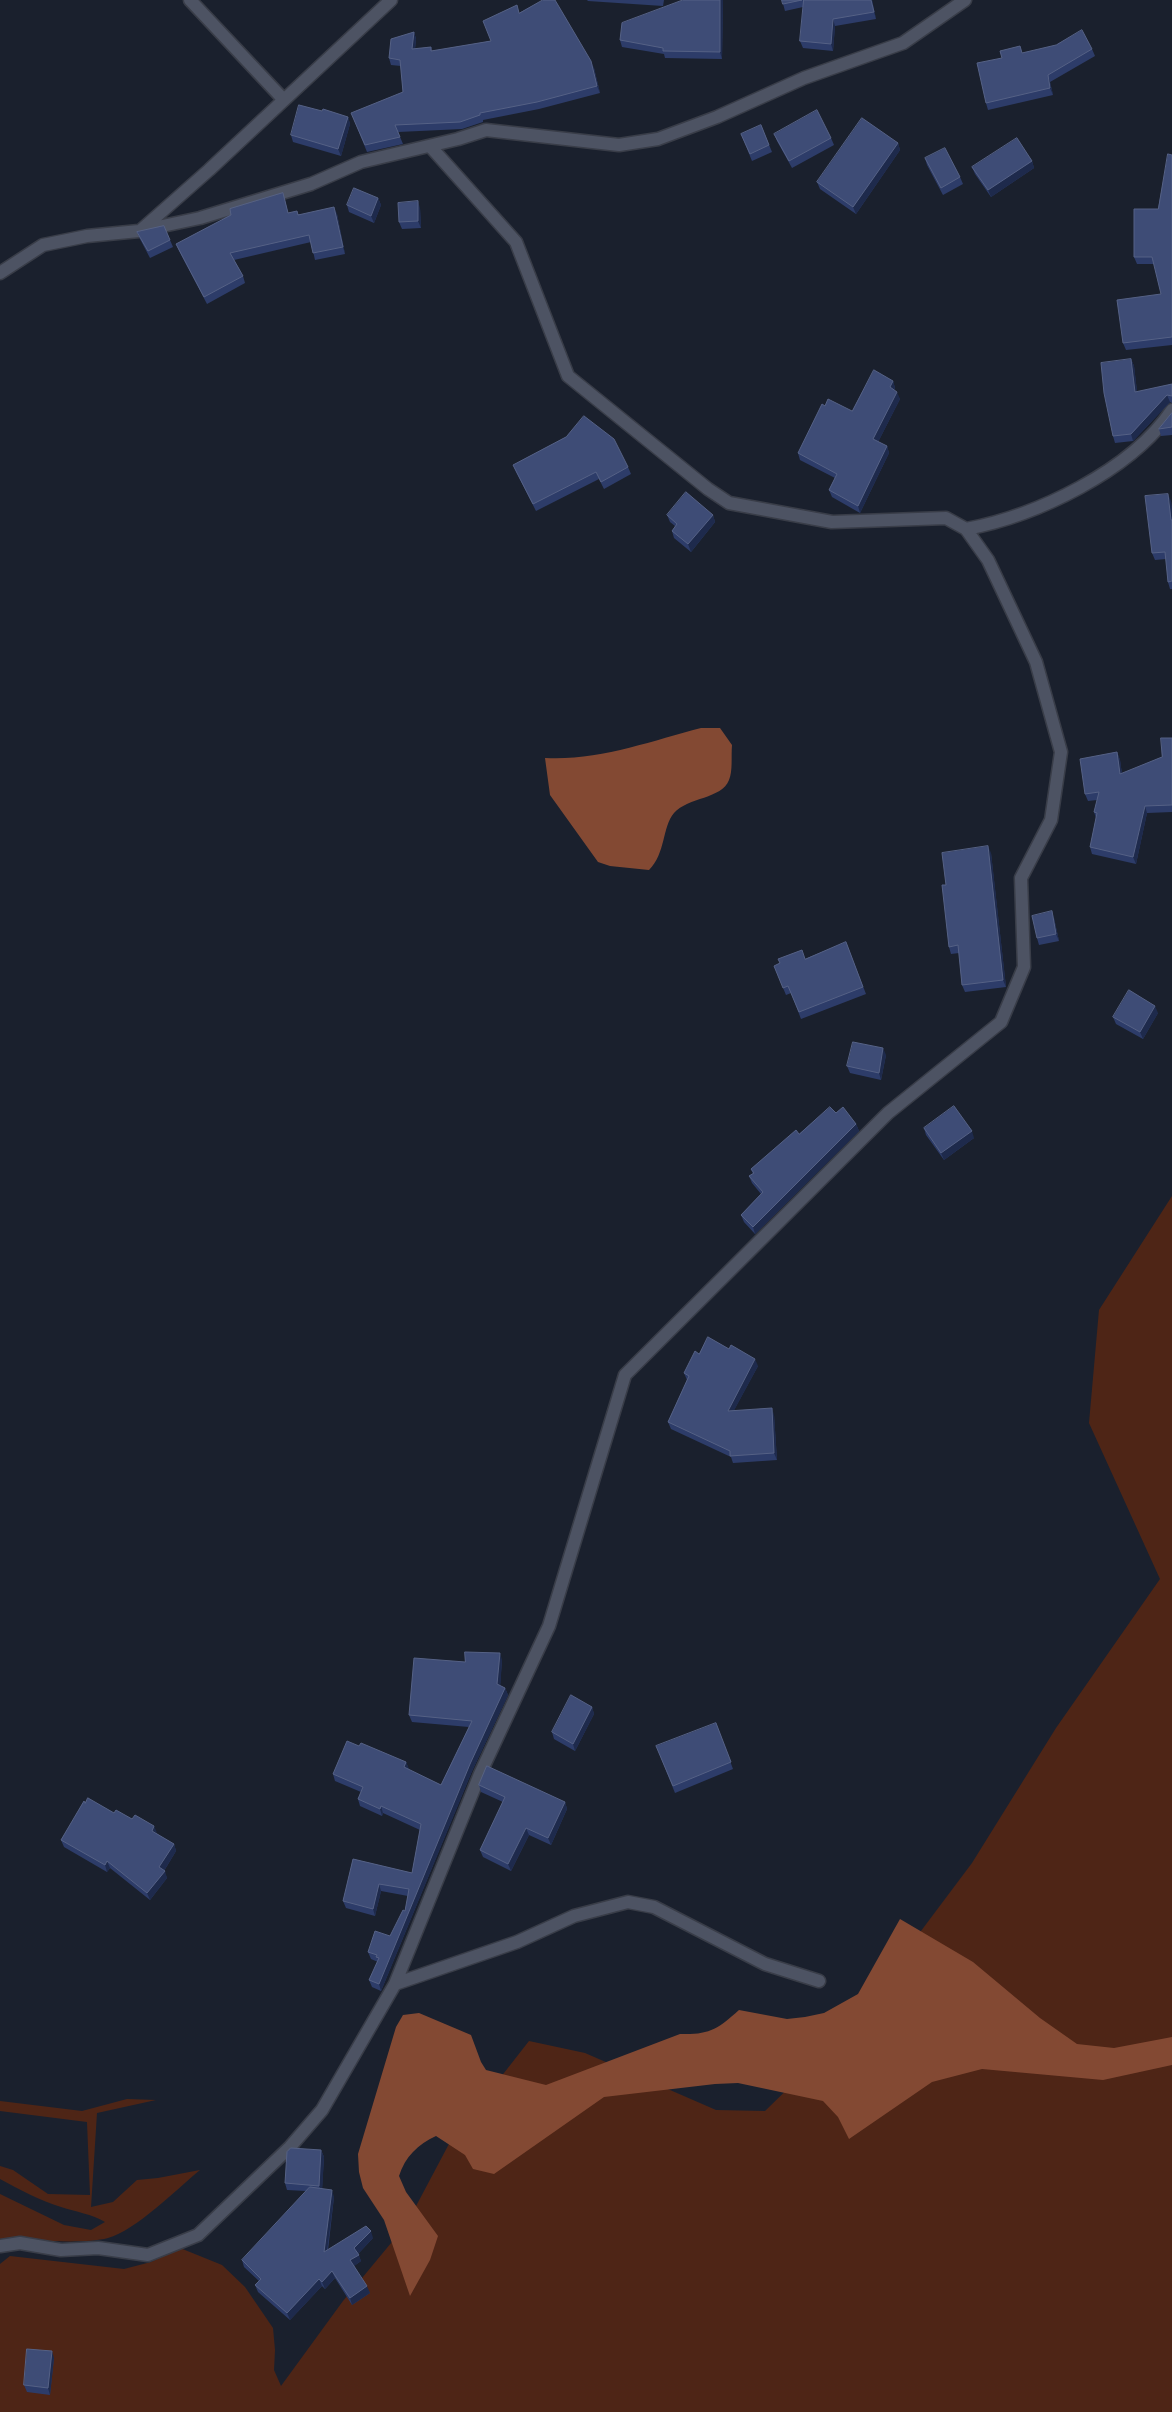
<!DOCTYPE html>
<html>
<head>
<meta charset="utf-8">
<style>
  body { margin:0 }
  canvas { display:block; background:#1a202d }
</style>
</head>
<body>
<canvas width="1172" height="2412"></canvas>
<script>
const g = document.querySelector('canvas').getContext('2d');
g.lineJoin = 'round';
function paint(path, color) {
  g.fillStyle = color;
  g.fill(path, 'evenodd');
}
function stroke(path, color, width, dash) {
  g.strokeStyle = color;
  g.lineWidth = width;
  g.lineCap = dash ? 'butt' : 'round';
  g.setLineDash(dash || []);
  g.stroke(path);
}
const green = new Path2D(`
  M 1172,1196 L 1172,2412 L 0,2412 L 0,2264 L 10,2256 L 124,2269 L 151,2262 L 180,2248 L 222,2265 L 245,2287 L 273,2328 L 275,2350 L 274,2370 L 281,2386 L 343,2301 L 406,2225 L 450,2142 L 529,2041 L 585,2053 L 716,2110 L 765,2111 L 843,2035 L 972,1863 L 1056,1728 L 1160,1579 L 1089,1423 L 1099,1310 Z
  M 127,2099 L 156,2100 L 97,2113 L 91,2207 L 113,2202 L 137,2180 L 158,2178 L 200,2170 C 177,2189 135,2231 108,2238 C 81,2245 29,2239 0,2239 L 0,2194 L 64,2225 L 91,2230 L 105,2222 C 92,2214 76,2212 61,2207 C 39,2200 20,2190 0,2179 L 0,2166 L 13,2170 L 48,2194 L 90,2195 L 87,2122 L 0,2111 L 0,2101 L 82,2111 Z`);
const water = new Path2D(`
  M 701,728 L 720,728 L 732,745 C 731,756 733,771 729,780 C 722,799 688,797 674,813 C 662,827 666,853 649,870 L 610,866 L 598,862 L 550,795 L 545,758 C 598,761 651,741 701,728 Z
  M 900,1919 L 973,1962 L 1040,2018 L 1077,2044 L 1114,2048 L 1172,2037 L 1172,2065 L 1103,2080 L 982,2069 L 932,2082 L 849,2139 L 838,2117 L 823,2101 L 738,2083 L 715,2084 L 604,2097 L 494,2174 L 473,2169 L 465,2155 L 436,2136 C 418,2144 405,2157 399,2176 L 406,2192 L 438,2236 L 430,2260 L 410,2296 L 384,2220 L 363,2188 L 359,2172 L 358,2154 L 396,2027 L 403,2015 L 419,2013 L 471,2035 L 481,2062 L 486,2070 L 546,2085 L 680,2034 C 709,2035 718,2029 739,2010 L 787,2019 L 805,2017 L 824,2013 L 858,1994 Z`);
const minor = new Path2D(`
  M 190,0 L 284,100
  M 141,230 L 209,170 L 391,0
  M 0,273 L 43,245 L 87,236 L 139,231 L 200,218 L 311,184 L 361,162 L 458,139 L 486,130 L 619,145 L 658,139 L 717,117 L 804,78 L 903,43 L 965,0
  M 966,529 C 1036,516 1131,471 1172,410
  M 395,1984 L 517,1942 L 574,1916 L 628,1902 L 654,1907 L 765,1964 L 819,1981
  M 0,2246 L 20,2243 L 61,2250 L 98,2248 L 148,2255 L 198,2235 L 290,2147 L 322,2110 L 395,1984 L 480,1774 L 549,1626 L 625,1375 L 888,1113 L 1001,1022 L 1024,967 L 1021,878 L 1051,820 L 1061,752 L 1036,662 L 988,560 L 966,529 L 946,518 L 832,522 L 729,503 L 708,489 L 568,376 L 516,242 L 430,146`);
const wall = new Path2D(`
  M 587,0 L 664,0 L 663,6 L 588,1 Z
  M 723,0 L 722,59 L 665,58 L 664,54 L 622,47 L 620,40 Z
  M 782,0 L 872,0 L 876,19 L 835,26 L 833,51 L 803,48 L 800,41 L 803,7 L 785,11 Z
  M 520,13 L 594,68 L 600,93 L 539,109 L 483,120 L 483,122 L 462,129 L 398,132 L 403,144 L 367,152 L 354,120 L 403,92 L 401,66 L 391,65 L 389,58 L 414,32 L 416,39 L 415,49 L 431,47 L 432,51 L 491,41 Z
  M 1092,49 L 1095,56 L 1050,82 L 1053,95 L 988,110 L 986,103 L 1002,58 L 1022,53 Z
  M 348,117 L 350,124 L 341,156 L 293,142 L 291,135 Z
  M 761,125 L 772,152 L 752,161 L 741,134 Z
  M 774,134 L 831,138 L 834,145 L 792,168 L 777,141 Z
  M 898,143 L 900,150 L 856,214 L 820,189 L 817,182 Z
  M 1172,155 L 1172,345 L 1126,350 L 1123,343 L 1161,294 L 1154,264 L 1137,264 L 1134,257 L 1158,209 Z
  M 925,158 L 960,177 L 963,184 L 943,195 L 927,165 Z
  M 1032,161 L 1034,168 L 991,197 L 975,174 L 972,167 Z
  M 378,198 L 381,205 L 374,223 L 349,212 L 347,205 Z
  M 285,200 L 288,213 L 299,214 L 337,214 L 345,254 L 315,260 L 311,242 L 234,260 L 243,276 L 245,283 L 207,304 L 179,251 L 176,244 Z
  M 420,208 L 421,228 L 402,229 L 399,222 Z
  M 137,232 L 170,240 L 173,247 L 150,258 L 140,239 Z
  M 1131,359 L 1134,366 L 1137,392 L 1172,384 L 1172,403 L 1170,402 L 1133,441 L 1115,443 L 1113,436 Z
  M 893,381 L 895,388 L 894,390 L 900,399 L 878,442 L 887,446 L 889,453 L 860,513 L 832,497 L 829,490 L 835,478 L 800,460 L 798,453 Z
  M 1172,413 L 1172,435 L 1161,436 L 1159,429 Z
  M 566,437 L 628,467 L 631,474 L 604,489 L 599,479 L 536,511 L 516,472 L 513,465 Z
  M 1171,501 L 1172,512 L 1172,589 L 1170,589 L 1168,582 L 1166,559 L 1155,560 L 1152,553 Z
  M 667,515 L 713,515 L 715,522 L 691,552 L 674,538 L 672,531 L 675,526 L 670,522 Z
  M 1172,738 L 1172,812 L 1147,813 L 1136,864 L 1092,854 L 1090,847 L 1096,818 L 1094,812 L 1097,800 L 1088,801 L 1085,794 L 1117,752 L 1120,760 L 1122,774 L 1162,757 Z
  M 991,853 L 1006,987 L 965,992 L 962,985 L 959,953 L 951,954 L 949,947 Z
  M 1054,918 L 1059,941 L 1039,945 L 1037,938 Z
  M 846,942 L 866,994 L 801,1019 L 791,993 L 786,995 L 774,966 L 805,959 Z
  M 1158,1013 L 1143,1039 L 1116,1024 L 1113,1017 Z
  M 886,1055 L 881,1080 L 850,1073 L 847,1066 Z
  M 836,1113 L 856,1124 L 859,1131 L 755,1234 L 744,1222 L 741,1215 L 761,1194 L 752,1183 L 749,1176 L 753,1174 L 751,1169 L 799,1134 Z
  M 924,1128 L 974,1138 L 944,1160 L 926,1135 Z
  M 699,1354 L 758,1366 L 734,1410 L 774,1415 L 777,1460 L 733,1463 L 731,1457 L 671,1429 L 668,1422 L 687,1380 L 684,1373 Z
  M 502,1660 L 500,1686 L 505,1688 L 508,1695 L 472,1771 L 381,1991 L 372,1987 L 369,1980 L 378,1962 L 371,1959 L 368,1952 L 390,1936 L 405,1911 L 408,1896 L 381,1891 L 375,1916 L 346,1908 L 343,1901 L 353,1859 L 412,1873 L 420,1830 L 383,1813 L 382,1816 L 360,1806 L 358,1799 L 361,1792 L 335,1781 L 333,1774 L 359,1746 L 406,1762 L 409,1770 L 441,1785 L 469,1727 L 412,1722 L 409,1715 L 465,1662 Z
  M 592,1707 L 594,1714 L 575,1751 L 554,1739 L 552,1732 Z
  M 716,1723 L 733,1769 L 675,1793 L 659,1753 Z
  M 479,1785 L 565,1802 L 567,1809 L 551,1845 L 529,1835 L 511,1871 L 483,1857 L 480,1850 L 503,1802 L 481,1792 Z
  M 85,1803 L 114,1813 L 157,1834 L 174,1844 L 176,1851 L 164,1871 L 167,1878 L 150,1900 L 110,1868 L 107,1872 L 64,1847 L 61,1840 Z
  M 321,2150 L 324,2157 L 322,2189 L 334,2197 L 328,2250 L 373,2238 L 358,2254 L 361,2261 L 354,2266 L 370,2293 L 352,2305 L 335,2278 L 325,2289 L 322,2286 L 290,2320 L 258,2292 L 255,2285 L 259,2281 L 244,2267 L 242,2260 L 306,2191 L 287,2190 L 285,2183 Z
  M 54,2358 L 50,2395 L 27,2392 L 24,2385 Z`);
const shadedWall = new Path2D(`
  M 720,0 L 723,0 L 722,59 L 720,52 Z
  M 871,0 L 872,0 L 876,19 L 874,12 Z
  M 833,19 L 835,26 L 833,51 L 831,44 Z
  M 414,32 L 416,39 L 414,56 L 412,49 Z
  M 591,61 L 594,68 L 600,93 L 597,86 Z
  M 1048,75 L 1050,82 L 1053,95 L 1050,88 Z
  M 348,117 L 350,124 L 341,156 L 338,149 Z
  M 898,143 L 900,150 L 856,214 L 853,207 Z
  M 1032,161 L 1034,168 L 991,197 L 988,190 Z
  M 378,198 L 381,205 L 374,223 L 371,216 Z
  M 418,201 L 420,208 L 421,228 L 418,221 Z
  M 334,207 L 337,214 L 345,254 L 343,247 Z
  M 1131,359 L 1134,366 L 1138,399 L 1135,392 Z
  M 893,381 L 895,388 L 892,394 L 890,387 Z
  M 897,392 L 900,399 L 876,446 L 873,439 Z
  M 1167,395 L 1170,402 L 1133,441 L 1131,434 Z
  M 887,446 L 889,453 L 860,513 L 858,506 Z
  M 1168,494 L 1171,501 L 1172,512 L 1172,522 Z
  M 713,515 L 715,522 L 691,552 L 688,544 Z
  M 1117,752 L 1120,760 L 1123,782 L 1120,774 Z
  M 1145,806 L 1147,813 L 1136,864 L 1133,857 Z
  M 988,846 L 991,853 L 1006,987 L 1003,980 Z
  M 1052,911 L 1054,918 L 1059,941 L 1056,934 Z
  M 1155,1006 L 1158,1013 L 1143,1039 L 1140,1032 Z
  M 883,1048 L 886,1055 L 881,1080 L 879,1073 Z
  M 856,1124 L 859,1131 L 755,1234 L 753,1227 Z
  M 972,1131 L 974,1138 L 944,1160 L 941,1153 Z
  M 755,1359 L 758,1366 L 730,1418 L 728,1411 Z
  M 772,1408 L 774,1415 L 777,1460 L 774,1453 Z
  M 500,1653 L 502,1660 L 500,1691 L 497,1684 Z
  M 505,1688 L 508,1695 L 472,1771 L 381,1991 L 379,1984 L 470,1764 Z
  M 592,1707 L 594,1714 L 575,1751 L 573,1744 Z
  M 406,1762 L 409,1769 L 406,1774 L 404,1767 Z
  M 565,1802 L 567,1809 L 551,1845 L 548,1838 Z
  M 381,1806 L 383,1813 L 382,1816 L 380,1809 Z
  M 154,1826 L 157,1833 L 152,1831 Z
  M 526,1828 L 529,1835 L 511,1871 L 508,1864 Z
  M 174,1844 L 176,1851 L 162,1874 L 159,1867 Z
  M 107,1861 L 110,1868 L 107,1872 L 105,1865 Z
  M 165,1871 L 167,1878 L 150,1900 L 147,1893 Z
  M 379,1884 L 381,1891 L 375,1916 L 373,1909 Z
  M 321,2150 L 324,2157 L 322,2193 L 319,2186 Z
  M 332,2190 L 334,2197 L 326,2259 L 324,2252 Z
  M 371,2231 L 373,2238 L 357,2255 L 354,2248 Z
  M 359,2255 L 361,2261 L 353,2267 L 350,2260 Z
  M 332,2271 L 335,2278 L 325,2289 L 322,2282 Z
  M 319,2279 L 322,2286 L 290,2320 L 287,2313 Z
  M 367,2286 L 370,2293 L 352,2305 L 350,2298 Z
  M 52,2351 L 54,2358 L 50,2395 L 48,2388 Z`);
const building = new Path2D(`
  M 543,0 L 555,0 L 591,61 L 597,86 L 537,102 L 480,113 L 480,115 L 460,122 L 395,125 L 400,137 L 365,145 L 351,113 L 403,92 L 400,60 L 389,58 L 391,39 L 414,32 L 412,49 L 431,47 L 431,51 L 491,41 L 483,21 L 517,5 L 519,13 Z
  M 683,0 L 720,0 L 720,52 L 663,51 L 663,48 L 620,40 L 622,23 Z
  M 782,0 L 802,0 L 783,4 Z
  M 804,0 L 871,0 L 874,12 L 833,19 L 831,44 L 800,41 Z
  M 1082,30 L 1092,49 L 1048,75 L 1050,88 L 986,103 L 977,63 L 1002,58 L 1000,51 L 1020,46 L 1022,53 L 1056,45 Z
  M 299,105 L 322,111 L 323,109 L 348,117 L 338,149 L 291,135 Z
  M 817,110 L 831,138 L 789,161 L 774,134 Z
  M 862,118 L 898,143 L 853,207 L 817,182 Z
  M 761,125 L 769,145 L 750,154 L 741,134 Z
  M 1017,138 L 1032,161 L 988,190 L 972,167 Z
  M 945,148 L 960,177 L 941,188 L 925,158 Z
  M 1168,154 L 1172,155 L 1172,337 L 1123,343 L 1117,300 L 1161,294 L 1152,257 L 1134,257 L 1134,209 L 1158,209 Z
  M 354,188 L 378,198 L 371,216 L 347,205 Z
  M 283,193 L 288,213 L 297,211 L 298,215 L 334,207 L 343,247 L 313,253 L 309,235 L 230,253 L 243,276 L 204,297 L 176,244 L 231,215 L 230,209 Z
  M 418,201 L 418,221 L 399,222 L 398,203 Z
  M 164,226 L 170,240 L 148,251 L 137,232 Z
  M 1131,359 L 1135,392 L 1172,384 L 1172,396 L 1167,395 L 1131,434 L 1113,436 L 1104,393 L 1101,363 Z
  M 874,370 L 893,381 L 890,387 L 897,392 L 873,439 L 887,446 L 858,506 L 829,490 L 837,474 L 798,453 L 822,404 L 825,406 L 828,399 L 852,411 Z
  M 1172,413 L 1172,427 L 1159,429 Z
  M 584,416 L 614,439 L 628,467 L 601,482 L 596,472 L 533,504 L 513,465 L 566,437 Z
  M 686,492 L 713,515 L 688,544 L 672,531 L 677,524 L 667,515 Z
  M 1168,494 L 1171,520 L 1172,520 L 1172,581 L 1168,582 L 1165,552 L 1152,553 L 1145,496 Z
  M 1161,738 L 1172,738 L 1172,805 L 1145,806 L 1133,857 L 1090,847 L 1097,813 L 1094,812 L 1099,792 L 1085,794 L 1080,759 L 1117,752 L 1120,774 L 1162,757 Z
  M 988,846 L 1003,980 L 962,985 L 958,945 L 949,947 L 942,885 L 946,885 L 942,853 Z
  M 1052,911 L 1056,934 L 1037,938 L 1032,916 Z
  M 846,942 L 863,987 L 799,1012 L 788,986 L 783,988 L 774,966 L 780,963 L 778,959 L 802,950 L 805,959 Z
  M 1129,990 L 1155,1006 L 1140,1032 L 1113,1017 Z
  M 853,1042 L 883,1048 L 879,1073 L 847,1066 Z
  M 954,1106 L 972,1131 L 941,1153 L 924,1128 Z
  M 830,1107 L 836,1113 L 843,1107 L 856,1124 L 753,1227 L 741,1215 L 763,1192 L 749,1176 L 754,1173 L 751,1169 L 796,1130 L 799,1134 Z
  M 708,1337 L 729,1349 L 731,1345 L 755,1359 L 728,1411 L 772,1408 L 774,1453 L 730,1456 L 730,1451 L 668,1422 L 689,1376 L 684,1373 L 695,1351 L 699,1354 Z
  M 465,1652 L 500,1653 L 497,1684 L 505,1688 L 470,1764 L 379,1984 L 369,1980 L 379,1958 L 376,1957 L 377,1955 L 368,1952 L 375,1931 L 390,1936 L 403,1910 L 405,1911 L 409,1889 L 379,1884 L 373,1909 L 343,1901 L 353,1859 L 412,1873 L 421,1824 L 381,1806 L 380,1809 L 358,1799 L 363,1787 L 333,1774 L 347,1741 L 359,1746 L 361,1743 L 406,1762 L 404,1767 L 441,1785 L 472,1721 L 409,1715 L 414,1658 L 465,1662 Z
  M 571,1695 L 592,1707 L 573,1744 L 552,1732 Z
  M 716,1723 L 731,1762 L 673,1786 L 656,1746 Z
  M 487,1766 L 565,1802 L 548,1838 L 526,1828 L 508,1864 L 480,1850 L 505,1797 L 479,1785 Z
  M 88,1798 L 114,1813 L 116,1810 L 132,1819 L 135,1815 L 154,1826 L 152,1831 L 174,1844 L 159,1867 L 165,1871 L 147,1893 L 107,1861 L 105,1865 L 61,1840 L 84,1801 L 85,1803 Z
  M 291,2148 L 321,2150 L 319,2186 L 285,2183 L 287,2152 Z
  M 310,2187 L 332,2190 L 324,2252 L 366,2226 L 371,2231 L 354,2248 L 359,2255 L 350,2260 L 367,2286 L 350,2298 L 332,2271 L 322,2282 L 319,2279 L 287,2313 L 255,2285 L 261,2279 L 242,2260 Z
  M 27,2349 L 52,2351 L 48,2388 L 24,2385 Z`);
paint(green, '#4e2516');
paint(water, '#834933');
stroke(minor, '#393d48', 15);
stroke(minor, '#4d5363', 12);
paint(wall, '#2d3c69');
paint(shadedWall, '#1e2a4c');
paint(building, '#3e4c76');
stroke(building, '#556185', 1);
</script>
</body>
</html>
